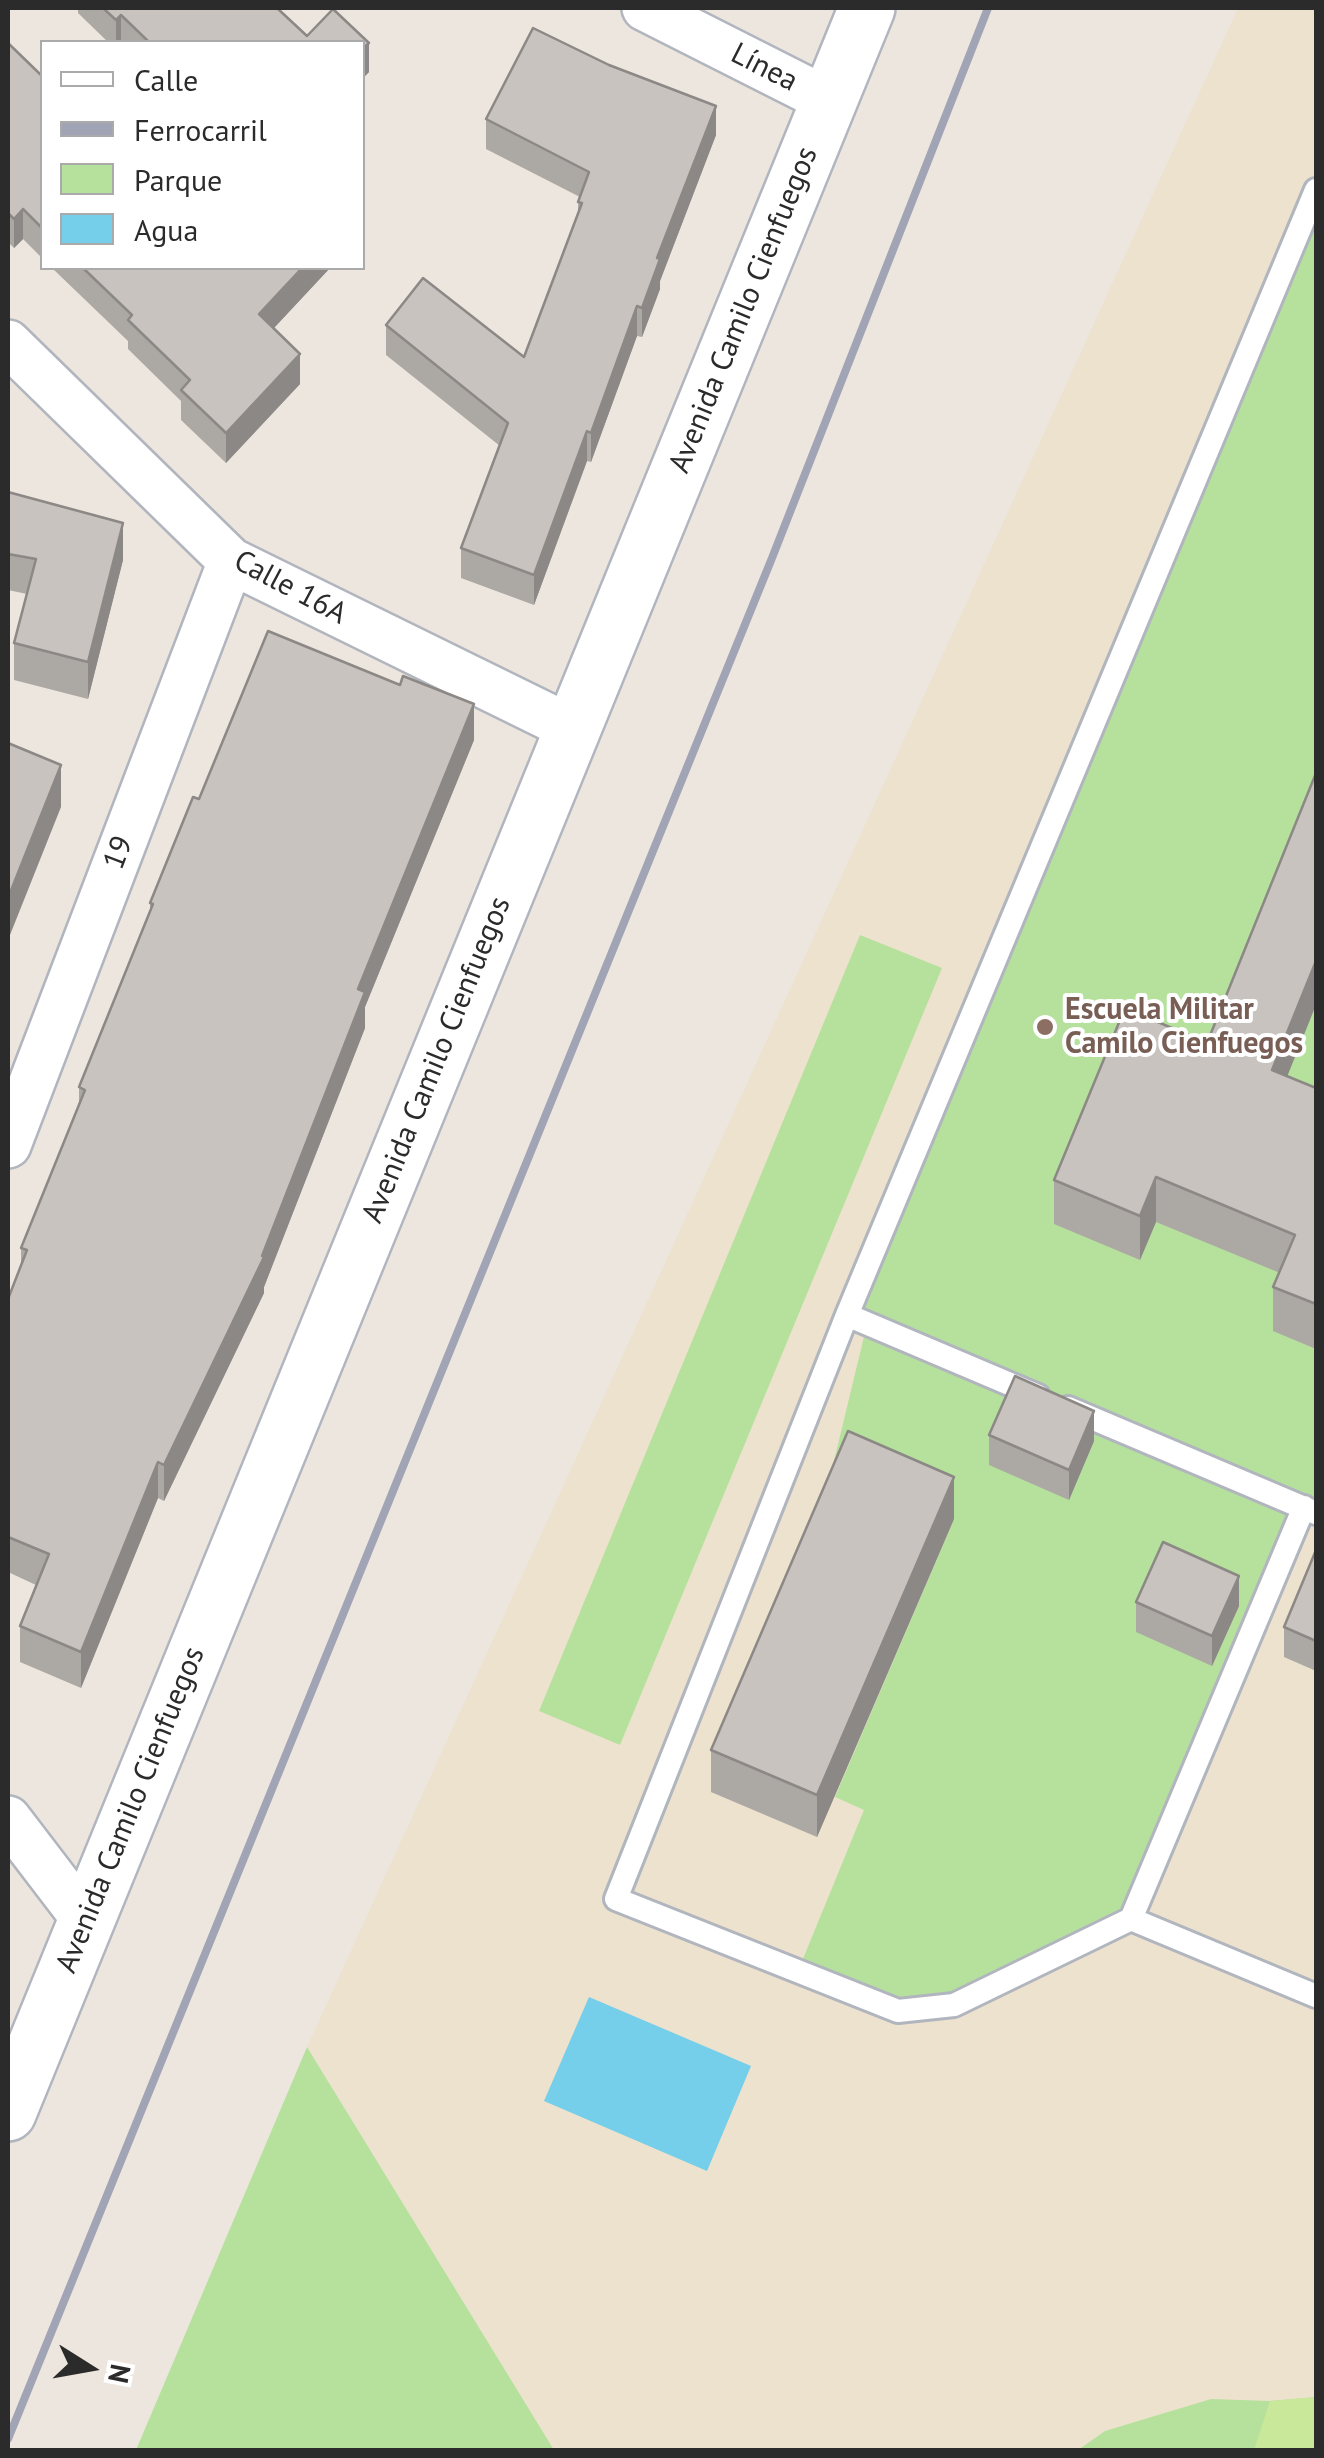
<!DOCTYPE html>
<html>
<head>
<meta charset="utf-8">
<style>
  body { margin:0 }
  #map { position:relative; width:1324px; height:2458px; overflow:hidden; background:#ede6de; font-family:"PT Sans",sans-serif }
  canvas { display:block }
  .frame { position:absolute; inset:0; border:10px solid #2b2b2b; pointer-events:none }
  .legend { position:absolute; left:40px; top:40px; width:325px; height:230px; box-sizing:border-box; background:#fff; border:2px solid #aaa; margin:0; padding:12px 18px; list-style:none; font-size:30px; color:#2b2b2b }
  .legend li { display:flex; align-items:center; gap:20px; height:50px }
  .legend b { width:50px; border:2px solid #aaa }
  .north { position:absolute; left:40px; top:2318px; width:100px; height:100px; -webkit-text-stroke:8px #fff; paint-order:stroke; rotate:101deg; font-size:28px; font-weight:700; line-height:40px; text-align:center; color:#2b2b2b }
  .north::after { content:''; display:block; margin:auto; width:35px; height:45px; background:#2b2b2b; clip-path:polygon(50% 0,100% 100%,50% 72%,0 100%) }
</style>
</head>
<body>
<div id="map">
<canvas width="1324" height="2458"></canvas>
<div class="frame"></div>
<ul class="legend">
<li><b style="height:12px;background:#fff"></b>Calle</li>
<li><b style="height:12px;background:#a1a4b5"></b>Ferrocarril</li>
<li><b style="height:28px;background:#b6e19d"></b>Parque</li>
<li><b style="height:28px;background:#75ceea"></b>Agua</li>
</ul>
<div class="north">N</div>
</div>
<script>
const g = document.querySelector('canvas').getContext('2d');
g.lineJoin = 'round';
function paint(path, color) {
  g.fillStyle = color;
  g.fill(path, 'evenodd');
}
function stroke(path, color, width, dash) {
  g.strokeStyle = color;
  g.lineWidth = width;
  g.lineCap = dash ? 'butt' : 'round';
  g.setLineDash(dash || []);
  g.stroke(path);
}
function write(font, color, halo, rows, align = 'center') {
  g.font = font + ' "PT Sans",sans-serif';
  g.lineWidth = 8;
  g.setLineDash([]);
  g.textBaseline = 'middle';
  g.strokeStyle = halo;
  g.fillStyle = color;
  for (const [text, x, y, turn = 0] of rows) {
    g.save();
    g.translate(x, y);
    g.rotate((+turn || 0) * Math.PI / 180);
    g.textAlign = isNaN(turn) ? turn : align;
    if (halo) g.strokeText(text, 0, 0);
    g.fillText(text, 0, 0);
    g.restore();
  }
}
const education = new Path2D(`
  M 1238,8 L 1316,8 L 1316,2450 L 554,2450 L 307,2047 Z`);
const green = new Path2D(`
  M 1316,190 L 1316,1513 L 1305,1508 L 1131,1919 L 954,2005 L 898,2011 L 798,1971 L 864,1810 L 835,1797 L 954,1519 L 848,1473 L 834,1461 L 867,1324 L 833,1321 Z
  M 860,935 L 942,968 L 620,1745 L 539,1711 Z
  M 307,2047 L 554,2450 L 136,2450 Z
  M 1316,2397 L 1316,2450 L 1078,2450 L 1105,2431 L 1211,2399 L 1270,2401 Z`);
const pitch = new Path2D(`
  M 1316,2397 L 1316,2450 L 1254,2450 L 1270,2401 Z`);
const water = new Path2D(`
  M 589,1997 L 751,2066 L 707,2171 L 544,2101 Z`);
const service = new Path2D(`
  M 847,1315 L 616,1899 L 898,2011 L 954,2005 L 1131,1919 L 1304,1507
  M 1038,1396 L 847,1315 L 1316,190
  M 1068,1408 L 1316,1513
  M 1131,1919 L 1316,1996`);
const minor = new Path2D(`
  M 645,8 L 829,101
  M 8,343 L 231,561 L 573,729
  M 8,1145 L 231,561
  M 8,1819 L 86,1921`);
const tertiary = new Path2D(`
  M 8,2113 L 867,8`);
const rail = new Path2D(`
  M 8,2439 L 772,558 L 988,8`);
const wall = new Path2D(`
  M 78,8 L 277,8 L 307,36 L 333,9 L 369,43 L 369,72 L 362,79 L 362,42 L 108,42 L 78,13 Z
  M 8,43 L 42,76 L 42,258 L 23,239 L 14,248 L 8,242 Z
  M 486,119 L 716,135 L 660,281 L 660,289 L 642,337 L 637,336 L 591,462 L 587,461 L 534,605 L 461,578 L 461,548 L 500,446 L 386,355 L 386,325 L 524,357 L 578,214 L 578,202 L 580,197 L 486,149 Z
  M 52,268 L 330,268 L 274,328 L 300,384 L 226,463 L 181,420 L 181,401 L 128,349 L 128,341 Z
  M 8,492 L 123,560 L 88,699 L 14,680 L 14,643 L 27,594 L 8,590 Z
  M 474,740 L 365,1007 L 365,1028 L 264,1287 L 264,1293 L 164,1501 L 158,1498 L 81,1688 L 20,1662 L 20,1626 L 36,1585 L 8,1572 L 8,1299 L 21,1265 L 21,1248 L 79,1105 L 79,1087 L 150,912 L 150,903 L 199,799 Z
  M 1288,1076 L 1316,1088 L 1316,1349 L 1273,1331 L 1273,1287 L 1280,1273 L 1156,1222 L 1140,1260 L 1054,1224 L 1054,1180 Z
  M 989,1435 L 1094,1441 L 1069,1500 L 989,1465 Z
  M 954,1519 L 817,1837 L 711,1792 L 711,1750 Z
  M 1316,1550 L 1316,1671 L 1284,1657 L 1284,1627 Z
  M 1136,1602 L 1239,1606 L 1212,1666 L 1136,1632 Z`);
const shadedWall = new Path2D(`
  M 121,15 L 121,42 L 116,42 L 116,20 Z
  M 369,43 L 369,72 L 362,79 L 362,49 Z
  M 716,106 L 716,135 L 660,281 L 660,289 L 642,337 L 642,308 L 657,258 Z
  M 23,209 L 23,239 L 14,248 L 14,219 Z
  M 302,268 L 330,268 L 259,344 L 259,314 Z
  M 637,306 L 637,336 L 591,462 L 591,433 Z
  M 300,354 L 300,384 L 226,463 L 226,433 Z
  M 587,431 L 587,461 L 534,605 L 534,575 Z
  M 123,523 L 123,560 L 88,699 L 88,662 Z
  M 474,704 L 474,740 L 365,1007 L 365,1028 L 264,1287 L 264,1293 L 164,1501 L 164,1465 L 262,1256 L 358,989 Z
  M 61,765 L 61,807 L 8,940 L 8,898 Z
  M 1316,961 L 1316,1005 L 1272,1114 L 1272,1070 Z
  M 1156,1177 L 1156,1222 L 1140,1260 L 1140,1216 Z
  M 1094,1411 L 1094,1441 L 1069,1500 L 1069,1470 Z
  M 158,1462 L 158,1498 L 81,1688 L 81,1652 Z
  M 954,1477 L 954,1519 L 817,1837 L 817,1795 Z
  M 1239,1576 L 1239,1606 L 1212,1666 L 1212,1636 Z`);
const building = new Path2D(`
  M 103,8 L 277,8 L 307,36 L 333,9 L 369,43 L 362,49 L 362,42 L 149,42 L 121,15 L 116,20 Z
  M 533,28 L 609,65 L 716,106 L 657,258 L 660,259 L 642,308 L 637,306 L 591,433 L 587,431 L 534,575 L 461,548 L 508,423 L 386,325 L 423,278 L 524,357 L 582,203 L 578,202 L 589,172 L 486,119 Z
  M 8,43 L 42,76 L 42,228 L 23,209 L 14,219 L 8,213 Z
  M 83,268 L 302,268 L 259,314 L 300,354 L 226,433 L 181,390 L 190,380 L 128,320 L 132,315 Z
  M 8,492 L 123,523 L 88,662 L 14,643 L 36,559 L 8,554 Z
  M 268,631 L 400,685 L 403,676 L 474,704 L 358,989 L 365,992 L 262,1256 L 264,1257 L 164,1465 L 158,1462 L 81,1652 L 20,1626 L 49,1554 L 8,1537 L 8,1299 L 27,1250 L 21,1248 L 85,1090 L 79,1087 L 153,904 L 150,903 L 193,797 L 199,799 Z
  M 8,743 L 61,765 L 8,898 Z
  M 1316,773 L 1316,961 L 1272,1070 L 1316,1088 L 1316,1304 L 1273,1287 L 1295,1235 L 1156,1177 L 1140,1216 L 1054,1180 L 1125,1008 L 1207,1043 Z
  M 1015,1376 L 1094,1411 L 1069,1470 L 989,1435 Z
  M 848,1431 L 954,1477 L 817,1795 L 711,1750 Z
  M 1163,1542 L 1239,1576 L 1212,1636 L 1136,1602 Z
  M 1316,1550 L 1316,1641 L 1284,1627 Z`);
const markers = [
  [1045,1027,10,"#8d6e63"]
];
const streetNames = [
  ["Línea",764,68,27],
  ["Avenida Camilo Cienfuegos",744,310,-68],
  ["Calle 16A",290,588,28],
  ["19",119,853,-69],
  ["Avenida Camilo Cienfuegos",437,1060,-68],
  ["Avenida Camilo Cienfuegos",131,1810,-68]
];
const educationNames = [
  ["Escuela Militar",1065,1010],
  ["Camilo Cienfuegos",1065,1044]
];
paint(education, '#ede2ce');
paint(green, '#b6e19d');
paint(pitch, '#c9e899');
paint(water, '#75ceea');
stroke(service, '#b1b5be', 28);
stroke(minor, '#b1b5be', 50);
stroke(tertiary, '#b1b5be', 60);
stroke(service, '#fff', 22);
stroke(minor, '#fff', 45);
stroke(tertiary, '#fff', 55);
stroke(rail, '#a1a4b5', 8);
paint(wall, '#aca8a3');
paint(shadedWall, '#8c8885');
paint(building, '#c8c3be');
stroke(building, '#8c8885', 2.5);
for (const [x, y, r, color] of markers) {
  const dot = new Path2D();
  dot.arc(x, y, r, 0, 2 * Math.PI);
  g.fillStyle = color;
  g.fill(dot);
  stroke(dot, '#fff', 4);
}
write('30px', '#2b2b2b', '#fff', streetNames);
write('bold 30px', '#785e54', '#fff', educationNames, 'left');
</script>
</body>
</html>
